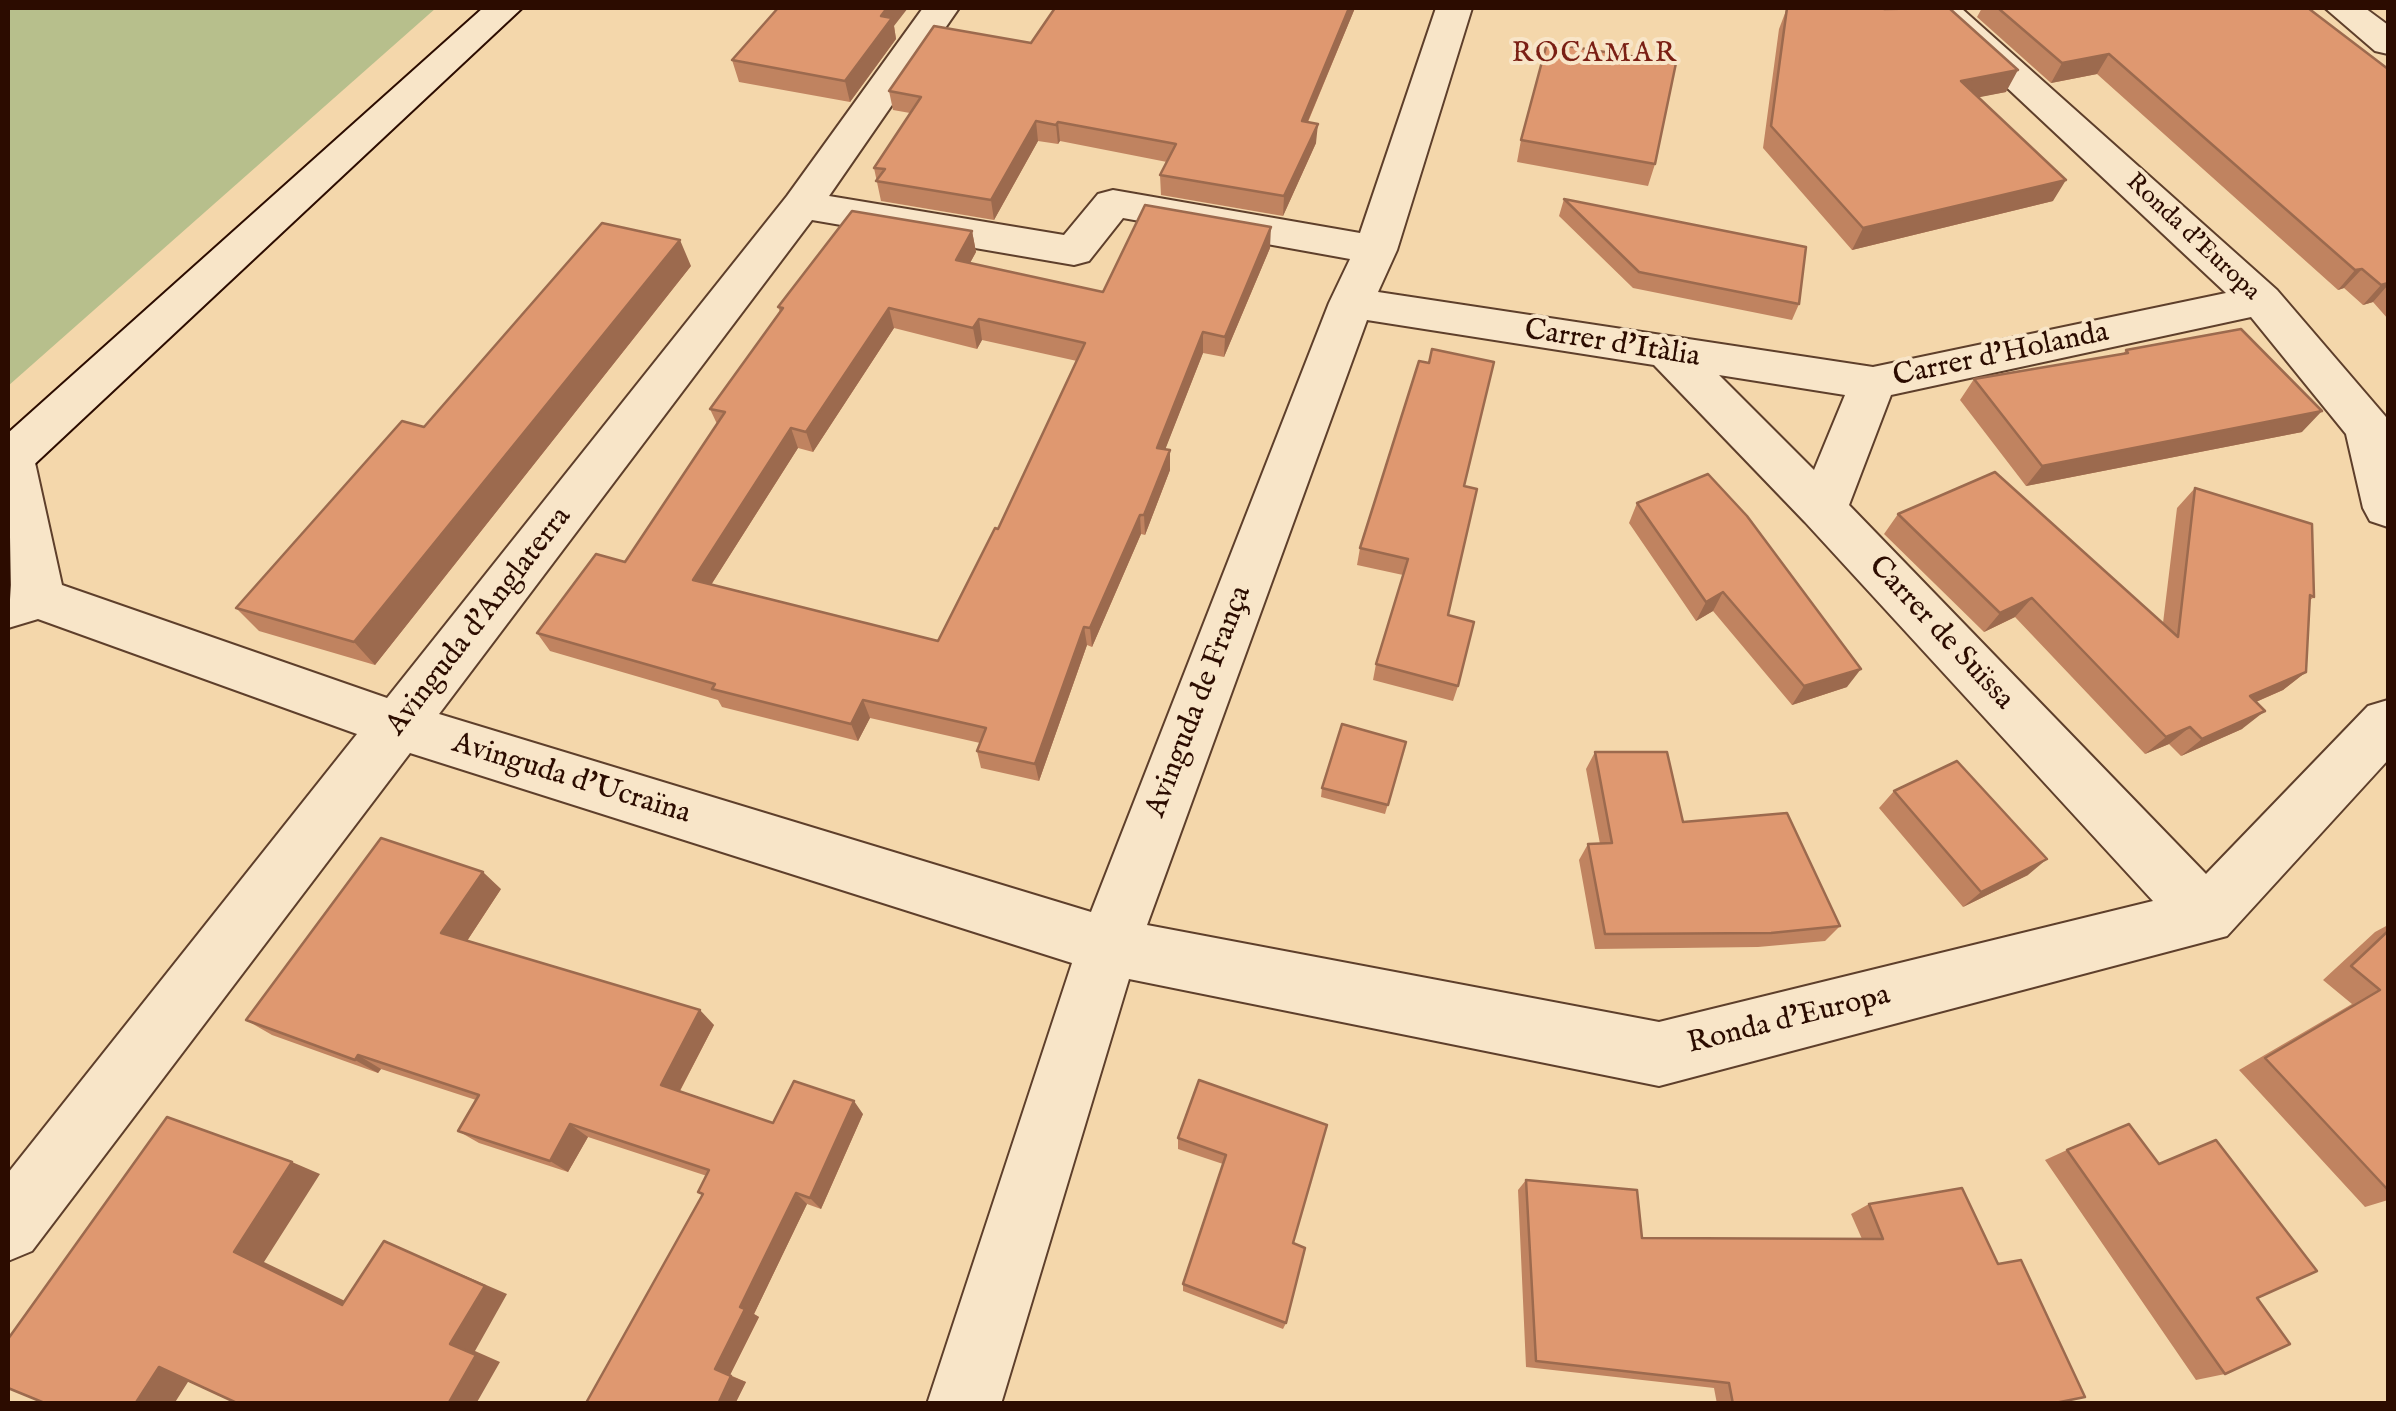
<!DOCTYPE html>
<html>
<head>
<meta charset="utf-8">
<style>
  body { margin:0 }
  #map { position:relative; width:2396px; height:1411px; overflow:hidden; background:#f4d7ab; font-family:"IM FELL English",serif }
  canvas { display:block }
  .frame { position:absolute; inset:0; border:10px solid #2c0c00; pointer-events:none }
</style>
</head>
<body>
<div id="map">
<canvas width="2396" height="1411"></canvas>
<div class="frame"></div>
</div>
<script>
const g = document.querySelector('canvas').getContext('2d');
g.lineJoin = 'round';
function paint(path, color) {
  g.fillStyle = color;
  g.fill(path, 'evenodd');
}
function stroke(path, color, width, dash) {
  g.strokeStyle = color;
  g.lineWidth = width;
  g.lineCap = dash ? 'butt' : 'round';
  g.setLineDash(dash || []);
  g.stroke(path);
}
function write(font, color, halo, rows, align = 'center') {
  g.font = font + ' "IM FELL English",serif';
  g.lineWidth = 8;
  g.setLineDash([]);
  g.textBaseline = 'middle';
  g.strokeStyle = halo;
  g.fillStyle = color;
  for (const [text, x, y, turn = 0] of rows) {
    g.save();
    g.translate(x, y);
    g.rotate((+turn || 0) * Math.PI / 180);
    g.textAlign = isNaN(turn) ? turn : align;
    if (halo) g.strokeText(text, 0, 0);
    g.fillText(text, 0, 0);
    g.restore();
  }
}
const green = new Path2D(`
  M 8,8 L 436,8 L 8,386 Z`);
const street = new Path2D(`
  M 923,8 L 959,8 L 829,196 L 1064,235 L 1098,194 L 1113,190 L 1360,233 L 1436,8 L 1472,8 L 1397,250 L 1378,292 L 1873,367 L 2226,293 L 1922,8 L 1961,8 L 2277,290 L 2386,417 L 2388,527 L 2370,521 L 2363,508 L 2346,434 L 2251,317 L 1891,395 L 1849,505 L 2206,874 L 2368,706 L 2388,700 L 2388,760 L 2227,936 L 1659,1086 L 1129,979 L 1001,1404 L 927,1404 L 1072,963 L 410,753 L 32,1251 L 8,1261 L 8,1173 L 357,734 L 38,619 L 8,628 L 11,585 L 8,441 L 27,445 L 34,458 L 62,585 L 387,698 L 787,196 ZM 1123,218 L 1350,259 L 1329,303 L 1091,912 L 439,714 L 812,220 L 1074,265 L 1089,261 ZM 1367,320 L 1654,365 L 1805,522 L 2153,901 L 1659,1022 L 1147,925 ZM 1719,375 L 1845,395 L 1814,470 Z
  M 2325,8 L 2365,8 L 2388,25 L 2388,54 L 2375,51 Z`);
const secondary = new Path2D(`
  M 483,8 L 522,8 L 25,473 L 8,478 L 8,433 Z`);
const wall = new Path2D(`
  M 1355,8 L 1308,122 L 1316,143 L 1283,216 L 1161,195 L 1160,175 L 1167,162 L 1060,141 L 1058,144 L 1038,141 L 994,220 L 881,201 L 874,168 L 910,113 L 893,110 L 889,91 L 1031,43 Z
  M 1787,8 L 2006,92 L 1978,97 L 2053,201 L 1852,250 L 1763,148 L 1779,29 Z
  M 1982,8 L 2308,8 L 2388,69 L 2388,319 L 2373,302 L 2363,305 L 2344,288 L 2338,290 L 2097,74 L 2051,83 L 1977,17 Z
  M 894,26 L 896,39 L 850,102 L 739,82 L 732,60 Z
  M 1521,140 L 1655,164 L 1648,186 L 1517,162 Z
  M 1564,199 L 1799,304 L 1792,320 L 1633,288 L 1559,216 Z
  M 972,231 L 976,252 L 970,263 L 1103,292 L 1270,248 L 1224,357 L 1203,353 L 1165,449 L 1170,450 L 1170,470 L 1145,535 L 1141,534 L 1092,647 L 1087,645 L 1039,781 L 981,768 L 977,751 L 980,743 L 870,718 L 858,741 L 722,707 L 718,700 L 550,651 L 537,633 L 625,562 L 717,424 L 710,409 L 780,312 L 778,307 ZM 894,328 L 977,349 L 982,340 L 1077,361 L 998,529 L 938,641 L 711,585 L 798,448 L 813,452 Z
  M 691,266 L 375,665 L 259,631 L 236,608 L 424,427 Z
  M 2126,350 L 2302,432 L 2026,486 L 1960,400 L 1974,379 L 2123,354 Z
  M 1464,486 L 1448,615 L 1458,686 L 1453,701 L 1373,680 L 1376,664 L 1403,575 L 1357,565 L 1360,548 Z
  M 2195,488 L 2314,597 L 2309,601 L 2306,672 L 2283,690 L 2256,702 L 2242,729 L 2181,756 L 2169,744 L 2145,754 L 2015,617 L 1984,632 L 1884,534 L 1898,514 L 2163,623 L 2177,508 Z
  M 1637,503 L 1847,687 L 1792,705 L 1713,611 L 1696,621 L 1629,523 Z
  M 1406,742 L 1385,814 L 1321,797 L 1322,788 Z
  M 1595,752 L 1683,822 L 1840,926 L 1825,941 L 1758,947 L 1595,949 L 1579,860 L 1588,844 L 1600,844 L 1586,769 Z
  M 1894,791 L 2028,875 L 1963,907 L 1879,808 Z
  M 501,889 L 467,941 L 714,1025 L 680,1091 L 773,1123 L 863,1114 L 821,1209 L 807,1204 L 754,1314 L 759,1317 L 730,1375 L 746,1382 L 735,1404 L 588,1404 L 703,1195 L 698,1192 L 707,1176 L 588,1137 L 568,1172 L 479,1143 L 458,1131 L 476,1100 L 381,1069 L 378,1073 L 272,1035 L 246,1020 Z
  M 2388,925 L 2388,1200 L 2365,1207 L 2239,1070 L 2352,1004 L 2323,980 L 2375,932 Z
  M 1199,1080 L 1293,1243 L 1286,1323 L 1283,1329 L 1183,1291 L 1183,1284 L 1223,1164 L 1178,1149 L 1178,1138 Z
  M 2067,1150 L 2257,1298 L 2225,1374 L 2196,1380 L 2045,1160 Z
  M 1526,1180 L 1642,1238 L 1862,1239 L 1851,1214 L 1869,1204 L 2050,1404 L 1717,1404 L 1714,1388 L 1526,1367 L 1518,1190 Z`);
const shadedWall = new Path2D(`
  M 887,8 L 908,8 L 894,26 L 896,39 L 850,102 L 845,81 L 881,16 Z
  M 1349,8 L 1355,8 L 1300,140 L 1302,121 Z
  M 2109,54 L 2097,74 L 2051,83 L 2062,63 Z
  M 2018,70 L 2006,92 L 1950,103 L 1961,81 Z
  M 1036,121 L 1038,141 L 994,220 L 991,200 Z
  M 1058,122 L 1060,141 L 1058,144 L 1056,125 Z
  M 1318,124 L 1316,143 L 1283,216 L 1284,196 Z
  M 2066,180 L 2053,201 L 1852,250 L 1863,228 Z
  M 1271,227 L 1270,248 L 1224,357 L 1225,337 Z
  M 972,231 L 976,252 L 960,281 L 956,260 Z
  M 680,240 L 691,266 L 375,665 L 354,642 Z
  M 2362,269 L 2344,288 L 2338,290 L 2355,270 Z
  M 2388,283 L 2388,285 L 2373,302 L 2363,305 L 2381,285 Z
  M 889,308 L 894,328 L 813,452 L 806,432 Z
  M 979,319 L 982,340 L 977,349 L 973,328 Z
  M 1203,332 L 1203,353 L 1158,468 L 1157,448 Z
  M 2322,411 L 2302,432 L 2026,486 L 2042,466 Z
  M 791,428 L 798,448 L 702,599 L 693,580 Z
  M 1170,450 L 1170,470 L 1145,535 L 1144,515 Z
  M 1140,515 L 1141,534 L 1092,647 L 1090,628 Z
  M 1723,592 L 1713,611 L 1696,621 L 1706,602 Z
  M 2032,598 L 2015,617 L 1984,632 L 2000,613 Z
  M 1084,627 L 1087,645 L 1039,781 L 1035,764 Z
  M 1861,669 L 1847,687 L 1792,705 L 1804,686 Z
  M 2306,672 L 2283,690 L 2228,714 L 2250,696 Z
  M 863,700 L 870,718 L 858,741 L 851,724 Z
  M 2265,711 L 2242,729 L 2181,756 L 2202,739 Z
  M 2190,727 L 2169,744 L 2145,754 L 2166,737 Z
  M 2047,859 L 2028,875 L 1963,907 L 1981,892 Z
  M 483,872 L 501,889 L 461,950 L 441,933 Z
  M 700,1010 L 714,1025 L 676,1098 L 661,1085 Z
  M 358,1055 L 381,1069 L 378,1073 L 355,1060 Z
  M 854,1101 L 863,1114 L 821,1209 L 810,1198 Z
  M 570,1124 L 588,1137 L 568,1172 L 550,1161 Z
  M 292,1162 L 320,1174 L 264,1262 L 370,1313 L 342,1305 L 234,1252 Z
  M 796,1193 L 807,1204 L 754,1314 L 759,1317 L 730,1375 L 715,1369 L 740,1307 Z
  M 384,1241 L 507,1294 L 475,1351 L 500,1362 L 476,1404 L 448,1404 L 450,1344 Z
  M 159,1367 L 193,1374 L 174,1404 L 135,1404 Z
  M 731,1376 L 746,1382 L 735,1404 L 718,1404 Z`);
const building = new Path2D(`
  M 778,8 L 887,8 L 881,16 L 892,18 L 845,81 L 732,60 Z
  M 1055,8 L 1349,8 L 1302,121 L 1318,124 L 1284,196 L 1160,175 L 1176,144 L 1058,122 L 1056,125 L 1036,121 L 991,200 L 876,181 L 885,169 L 874,168 L 921,97 L 889,91 L 934,26 L 1031,43 Z
  M 1787,8 L 1882,8 L 1884,9 L 1949,8 L 2018,70 L 1961,81 L 2066,180 L 1863,228 L 1771,126 Z
  M 1998,8 L 2308,8 L 2388,69 L 2388,283 L 2381,285 L 2362,269 L 2355,270 L 2109,54 L 2062,63 Z
  M 1547,43 L 1676,63 L 1655,164 L 1521,140 Z
  M 1564,199 L 1806,247 L 1799,304 L 1639,272 Z
  M 1145,205 L 1271,227 L 1225,337 L 1203,332 L 1157,448 L 1170,450 L 1144,515 L 1140,515 L 1090,628 L 1084,627 L 1035,764 L 977,751 L 986,728 L 863,700 L 851,724 L 712,689 L 715,684 L 537,633 L 596,554 L 625,562 L 725,412 L 710,409 L 783,308 L 778,307 L 852,211 L 972,231 L 956,260 L 1103,292 ZM 889,308 L 973,328 L 979,319 L 1085,343 L 998,529 L 995,528 L 938,641 L 693,580 L 791,428 L 806,432 Z
  M 602,223 L 680,240 L 354,642 L 236,608 L 402,421 L 424,427 Z
  M 2241,329 L 2322,411 L 2042,466 L 1974,379 L 2128,353 L 2126,350 Z
  M 1432,349 L 1494,362 L 1464,486 L 1477,489 L 1448,615 L 1474,622 L 1458,686 L 1376,664 L 1408,559 L 1360,548 L 1419,361 L 1429,363 Z
  M 1995,472 L 2178,637 L 2195,488 L 2312,524 L 2314,597 L 2310,595 L 2306,672 L 2250,696 L 2265,711 L 2202,739 L 2190,727 L 2166,737 L 2032,598 L 2000,613 L 1898,514 Z
  M 1708,474 L 1747,516 L 1861,669 L 1804,686 L 1723,592 L 1706,602 L 1637,503 Z
  M 1342,724 L 1406,742 L 1388,805 L 1322,788 Z
  M 1595,752 L 1667,752 L 1683,822 L 1787,813 L 1840,926 L 1771,933 L 1605,934 L 1588,844 L 1612,843 Z
  M 1957,761 L 2047,859 L 1981,892 L 1894,791 Z
  M 381,838 L 483,872 L 441,933 L 700,1010 L 661,1085 L 773,1123 L 794,1081 L 854,1101 L 810,1198 L 796,1193 L 740,1307 L 745,1309 L 715,1369 L 731,1376 L 718,1404 L 586,1403 L 703,1194 L 698,1192 L 709,1170 L 570,1124 L 550,1161 L 458,1131 L 479,1095 L 358,1055 L 355,1060 L 246,1020 Z
  M 2388,931 L 2388,1190 L 2265,1058 L 2380,990 L 2351,966 Z
  M 1199,1080 L 1327,1125 L 1293,1243 L 1305,1248 L 1286,1323 L 1183,1284 L 1226,1155 L 1178,1138 Z
  M 167,1117 L 292,1162 L 234,1252 L 342,1305 L 384,1241 L 485,1286 L 450,1344 L 476,1355 L 448,1404 L 239,1404 L 159,1367 L 135,1404 L 47,1404 L 8,1388 L 8,1339 Z
  M 2129,1124 L 2159,1164 L 2216,1140 L 2317,1271 L 2257,1298 L 2290,1344 L 2225,1374 L 2067,1150 Z
  M 1526,1180 L 1637,1190 L 1642,1238 L 1883,1239 L 1869,1204 L 1962,1188 L 1998,1264 L 2021,1260 L 2085,1397 L 2050,1404 L 1733,1404 L 1729,1383 L 1536,1361 Z`);
const farStreetnames = [
  ["Ronda d'Europa",2192,238,43]
];
const farNeighbourhoodnames = [
  ["ROCAMAR",1595,55]
];
const streetNames = [
  ["Carrer d'Itàlia",1612,345,9],
  ["Carrer d'Holanda",2001,356,-12],
  ["Avinguda d'Anglaterra",480,622,-52],
  ["Carrer de Suïssa",1940,634,47],
  ["Avinguda de França",1200,702,-69],
  ["Avinguda d'Ucraïna",571,780,17],
  ["Ronda d'Europa",1789,1021,-14]
];
paint(green, '#b7bf8c');
stroke(street, '#5e3f2b', 4);
stroke(secondary, '#2c0c00', 4);
paint(street, '#f8e5c8');
paint(secondary, '#f8e5c8');
paint(wall, '#c08360');
paint(shadedWall, '#9c6a4e');
paint(building, '#df9870');
stroke(building, '#9c6a4e', 2.5);
write('25px', '#2c0c00', '#f8e5c8', farStreetnames);
g.letterSpacing = '2.5px';
write('28px', '#7a1f14', '#f8e5c8', farNeighbourhoodnames);
g.letterSpacing = '0px';
write('30px', '#2c0c00', '#f8e5c8', streetNames);
</script>
</body>
</html>
